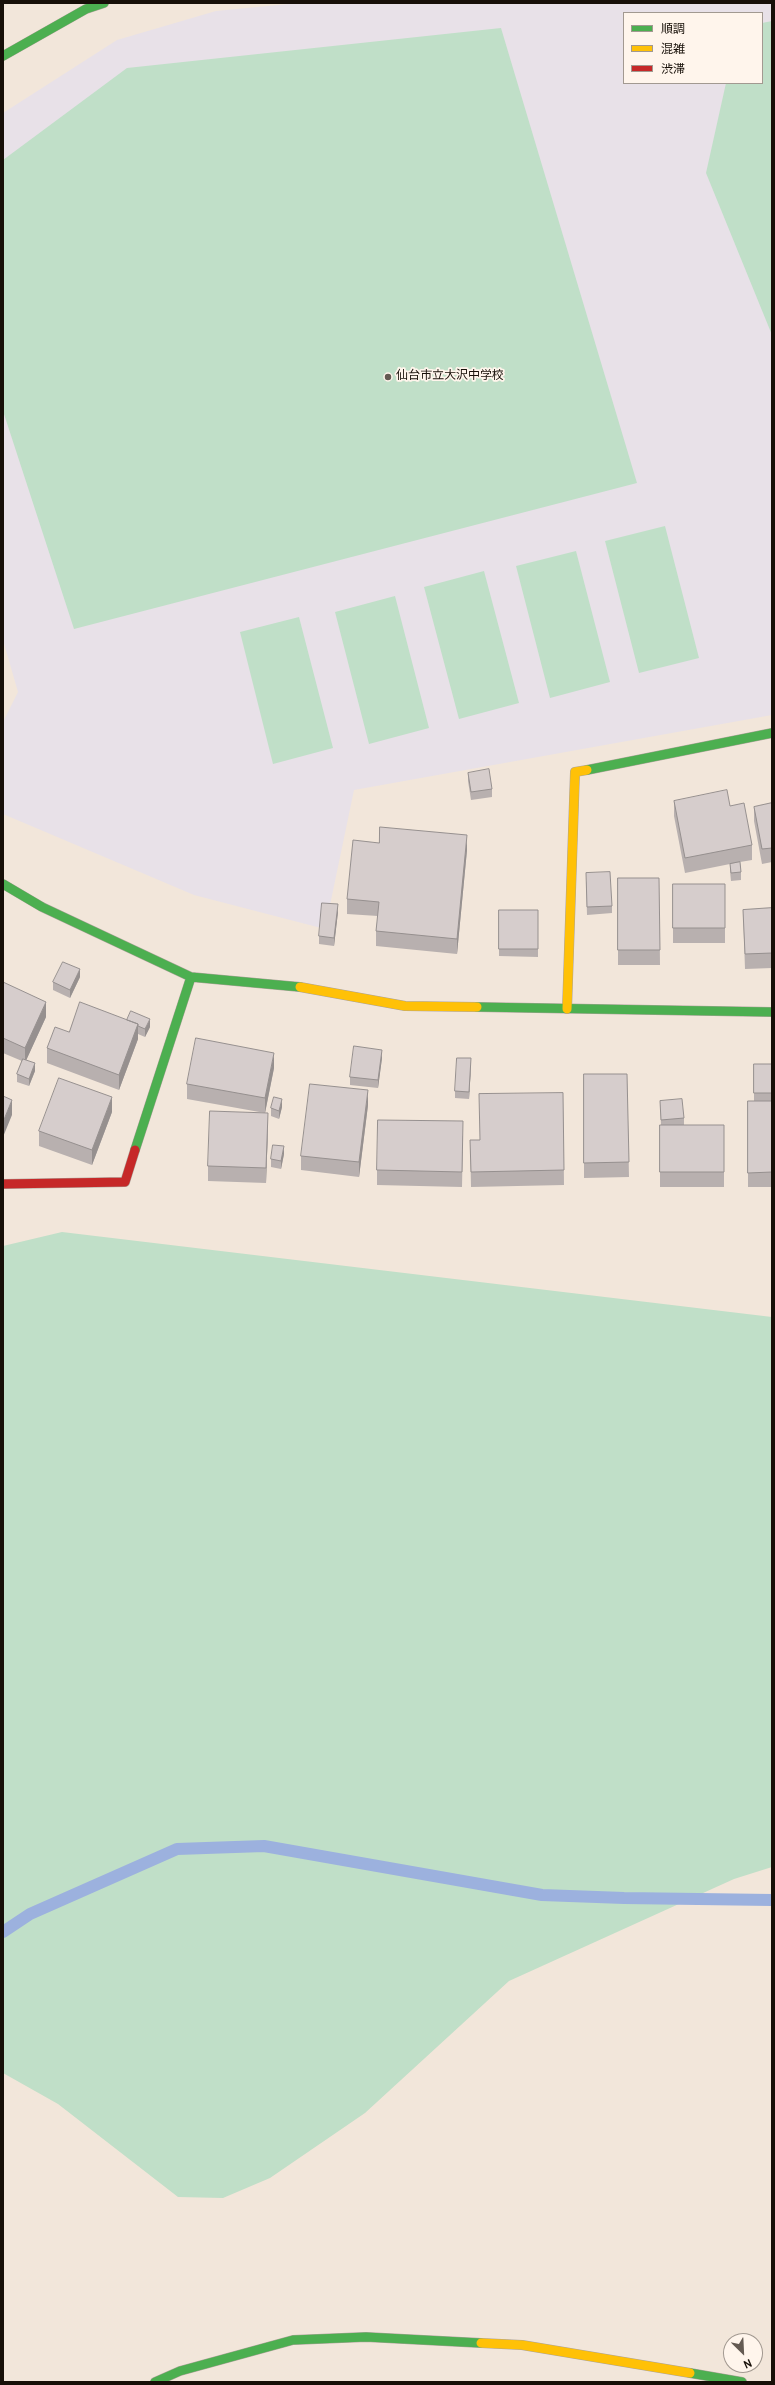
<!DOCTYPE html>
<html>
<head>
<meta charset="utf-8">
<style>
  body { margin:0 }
  #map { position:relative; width:775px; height:2385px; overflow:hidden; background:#f2e6da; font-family:Overpass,"Noto Sans JP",sans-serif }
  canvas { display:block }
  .frame { position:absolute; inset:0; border:4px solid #170f08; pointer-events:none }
  .legend { position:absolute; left:623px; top:12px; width:140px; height:72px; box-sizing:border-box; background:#fff5ec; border:1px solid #a29991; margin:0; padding:5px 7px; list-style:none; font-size:12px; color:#170f08 }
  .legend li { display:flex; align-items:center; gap:8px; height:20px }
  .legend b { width:20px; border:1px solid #a29991 }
  .north { position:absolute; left:723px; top:2333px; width:40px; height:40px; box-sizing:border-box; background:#fff5ec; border:1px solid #a29991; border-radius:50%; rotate:156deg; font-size:11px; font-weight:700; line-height:16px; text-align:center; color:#170f08 }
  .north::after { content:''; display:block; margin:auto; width:14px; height:18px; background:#645a52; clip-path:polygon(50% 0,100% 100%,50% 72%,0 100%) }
</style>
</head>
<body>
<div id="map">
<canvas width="775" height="2385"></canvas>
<div class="frame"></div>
<ul class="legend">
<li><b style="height:5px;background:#4caf50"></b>順調</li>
<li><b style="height:5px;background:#ffc107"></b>混雑</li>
<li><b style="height:5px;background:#c62828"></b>渋滞</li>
</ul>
<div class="north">N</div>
</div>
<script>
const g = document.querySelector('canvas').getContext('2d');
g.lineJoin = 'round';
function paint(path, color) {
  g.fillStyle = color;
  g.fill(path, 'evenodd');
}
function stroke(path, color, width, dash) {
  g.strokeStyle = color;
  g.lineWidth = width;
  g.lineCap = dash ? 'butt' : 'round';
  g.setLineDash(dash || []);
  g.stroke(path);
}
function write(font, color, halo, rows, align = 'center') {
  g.font = font + ' Overpass,"Noto Sans JP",sans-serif';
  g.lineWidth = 3.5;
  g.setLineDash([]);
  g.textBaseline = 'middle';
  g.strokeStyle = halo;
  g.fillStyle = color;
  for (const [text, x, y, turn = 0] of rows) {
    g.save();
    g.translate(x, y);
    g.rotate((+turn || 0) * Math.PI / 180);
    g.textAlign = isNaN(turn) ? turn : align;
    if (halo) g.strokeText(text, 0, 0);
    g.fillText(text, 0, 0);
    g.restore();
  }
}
const education = new Path2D(`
  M 299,3 L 772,3 L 772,715 L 354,790 L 325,929 L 194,895 L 3,814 L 3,722 L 18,692 L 3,640 L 3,113 L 117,40 L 216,11 ZM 624,13 L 762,13 L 762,83 L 624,83 Z`);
const green = new Path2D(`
  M 772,21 L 772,335 L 706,173 L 726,83 L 762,83 L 762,23 Z
  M 501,28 L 637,483 L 74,629 L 3,411 L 3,160 L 127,68 Z
  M 665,526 L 699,658 L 639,673 L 605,541 Z
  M 576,551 L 610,682 L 550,698 L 516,566 Z
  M 484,571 L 519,703 L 459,719 L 424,587 Z
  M 395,596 L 429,728 L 369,744 L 335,612 Z
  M 299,617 L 333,748 L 273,764 L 240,632 Z
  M 62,1232 L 772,1317 L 772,1867 L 734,1879 L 509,1981 L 365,2113 L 270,2178 L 223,2198 L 178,2197 L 58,2104 L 3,2073 L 3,1246 Z`);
const stream = new Path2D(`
  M 3,1932 L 30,1914 L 177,1849 L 264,1846 L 542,1895 L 624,1898 L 772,1900`);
const fast = new Path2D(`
  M 3,56 L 86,9 L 104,3
  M 587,770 L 772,733
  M 3,884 L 42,907 L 191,977 L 300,987
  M 477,1007 L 772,1012
  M 135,1150 L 191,977
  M 690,2373 L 742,2382
  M 155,2382 L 180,2371 L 293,2340 L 366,2337 L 481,2343`);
const slow = new Path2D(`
  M 300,987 L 405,1006 L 477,1007
  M 567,1009 L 575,772 L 587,770
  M 481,2343 L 522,2345 L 690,2373`);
const jam = new Path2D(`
  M 3,1184 L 125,1182 L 135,1150`);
const wall = new Path2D(`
  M 468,773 L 492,789 L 492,797 L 471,800 L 468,781 Z
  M 674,801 L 730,806 L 752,845 L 752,860 L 740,862 L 741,872 L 741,880 L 731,881 L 730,871 L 730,864 L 685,873 L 674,816 Z
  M 772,803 L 772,862 L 762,864 L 754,821 L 754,807 Z
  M 467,850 L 457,954 L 376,946 L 376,931 L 378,916 L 347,914 L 347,899 Z
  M 618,878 L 659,878 L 660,965 L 618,965 Z
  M 586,881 L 612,906 L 612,913 L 587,915 Z
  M 673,884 L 725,884 L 725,943 L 673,943 Z
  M 772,908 L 772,968 L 745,969 L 743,910 Z
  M 499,910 L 538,910 L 538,957 L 499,956 Z
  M 338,912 L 334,946 L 319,944 L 319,936 Z
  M 80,977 L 70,998 L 53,990 L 53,982 Z
  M 3,982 L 46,1017 L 26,1060 L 35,1071 L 29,1086 L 17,1082 L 17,1074 L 22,1061 L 3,1053 Z
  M 127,1020 L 150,1027 L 145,1037 L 138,1034 L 138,1039 L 119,1090 L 47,1063 L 47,1048 L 69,1032 Z
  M 382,1058 L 378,1088 L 350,1085 L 350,1077 Z
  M 754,1064 L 772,1064 L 772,1101 L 755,1101 L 772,1101 L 772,1187 L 748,1187 L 748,1101 L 754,1101 Z
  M 471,1066 L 469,1099 L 455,1098 L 455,1091 Z
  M 274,1068 L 265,1113 L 187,1099 L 187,1084 Z
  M 584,1074 L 627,1074 L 629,1177 L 584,1178 Z
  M 563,1093 L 564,1185 L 471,1187 L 470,1140 L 480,1140 Z
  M 660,1101 L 684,1118 L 684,1125 L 724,1125 L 724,1187 L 660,1187 L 660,1125 L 661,1125 Z
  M 368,1105 L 359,1177 L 301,1170 L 301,1156 Z
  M 282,1107 L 279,1119 L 271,1116 L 271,1108 Z
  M 112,1112 L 92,1165 L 39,1146 L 39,1131 Z
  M 268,1128 L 266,1183 L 208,1181 L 208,1166 Z
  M 463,1136 L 462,1187 L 377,1185 L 377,1170 Z
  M 284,1154 L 281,1169 L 271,1167 L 271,1159 Z`);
const shadedWall = new Path2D(`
  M 467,835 L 467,850 L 457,954 L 457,939 Z
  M 338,904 L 338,912 L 334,946 L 334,938 Z
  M 80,969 L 80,977 L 70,998 L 70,990 Z
  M 46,1002 L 46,1017 L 25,1063 L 25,1048 Z
  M 150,1019 L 150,1027 L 145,1037 L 145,1029 Z
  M 138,1024 L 138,1039 L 119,1090 L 119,1075 Z
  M 382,1050 L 382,1058 L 378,1088 L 378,1080 Z
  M 274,1053 L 274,1068 L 265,1113 L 265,1098 Z
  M 471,1058 L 471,1066 L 469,1099 L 469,1092 Z
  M 35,1063 L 35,1071 L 29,1086 L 29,1079 Z
  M 368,1090 L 368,1105 L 359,1177 L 359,1162 Z
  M 112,1097 L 112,1112 L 92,1165 L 92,1150 Z
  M 282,1099 L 282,1107 L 279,1119 L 279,1111 Z
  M 12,1100 L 12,1115 L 3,1137 L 3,1122 Z
  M 268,1113 L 268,1128 L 266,1183 L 266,1168 Z
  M 284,1146 L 284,1154 L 281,1169 L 281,1161 Z`);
const building = new Path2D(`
  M 489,769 L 492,789 L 471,792 L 468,773 Z
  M 727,790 L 730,806 L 744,803 L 752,845 L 685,858 L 674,801 Z
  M 772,803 L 772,848 L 762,849 L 754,807 Z
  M 380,827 L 467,835 L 457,939 L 376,931 L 379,902 L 347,899 L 353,840 L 379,843 Z
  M 740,862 L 741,872 L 731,873 L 730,864 Z
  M 610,872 L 612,906 L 587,907 L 586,873 Z
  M 618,878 L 659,878 L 660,950 L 618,950 Z
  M 673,884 L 725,884 L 725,928 L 673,928 Z
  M 322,903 L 338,904 L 334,938 L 319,936 Z
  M 772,908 L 772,953 L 745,954 L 743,910 Z
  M 499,910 L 538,910 L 538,949 L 499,949 Z
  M 63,962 L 80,969 L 70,990 L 53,982 Z
  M 3,982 L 46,1002 L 25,1048 L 3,1038 Z
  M 80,1002 L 138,1024 L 119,1075 L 47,1048 L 55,1027 L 69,1032 Z
  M 131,1011 L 150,1019 L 145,1029 L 138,1026 L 138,1024 L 127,1020 Z
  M 196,1038 L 274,1053 L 265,1098 L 187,1084 Z
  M 354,1046 L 382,1050 L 378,1080 L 350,1077 Z
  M 457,1058 L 471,1058 L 469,1092 L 455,1091 Z
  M 23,1059 L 35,1063 L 29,1079 L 17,1074 Z
  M 754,1064 L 772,1064 L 772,1093 L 754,1093 Z
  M 584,1074 L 627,1074 L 629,1162 L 584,1163 Z
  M 59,1078 L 112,1097 L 92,1150 L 39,1131 Z
  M 310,1084 L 368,1090 L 359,1162 L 301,1156 Z
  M 563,1093 L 564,1170 L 471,1172 L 470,1140 L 480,1140 L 479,1094 Z
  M 3,1096 L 12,1100 L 3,1122 Z
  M 274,1097 L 282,1099 L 279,1111 L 271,1108 Z
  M 682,1099 L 684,1118 L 661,1120 L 660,1101 Z
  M 748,1101 L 772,1101 L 772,1172 L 748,1173 Z
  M 210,1111 L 268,1113 L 266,1168 L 208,1166 Z
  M 378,1120 L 463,1121 L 462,1172 L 377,1170 Z
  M 660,1125 L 724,1125 L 724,1172 L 660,1172 Z
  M 273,1145 L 284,1146 L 281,1161 L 271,1159 Z`);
const markers = [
  [388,377,4,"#645a52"]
];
const poiNames = [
  ["仙台市立大沢中学校",396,377]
];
paint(education, '#e8e1e8');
paint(green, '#c0dfc8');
stroke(stream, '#9cb1de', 12);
stroke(fast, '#aba299', 10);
stroke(slow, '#aba299', 10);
stroke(jam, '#aba299', 10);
stroke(fast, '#4caf50', 9);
stroke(slow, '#ffc107', 9);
stroke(jam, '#c62828', 9);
paint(wall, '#b8b0af');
paint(shadedWall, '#96908f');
paint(building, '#d6cdcc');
stroke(building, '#96908f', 1);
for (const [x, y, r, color] of markers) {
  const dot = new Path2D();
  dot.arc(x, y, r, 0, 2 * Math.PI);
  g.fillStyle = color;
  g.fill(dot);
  stroke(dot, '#fff5ec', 1.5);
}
write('12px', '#170f08', '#fff5ec', poiNames, 'left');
</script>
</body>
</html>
